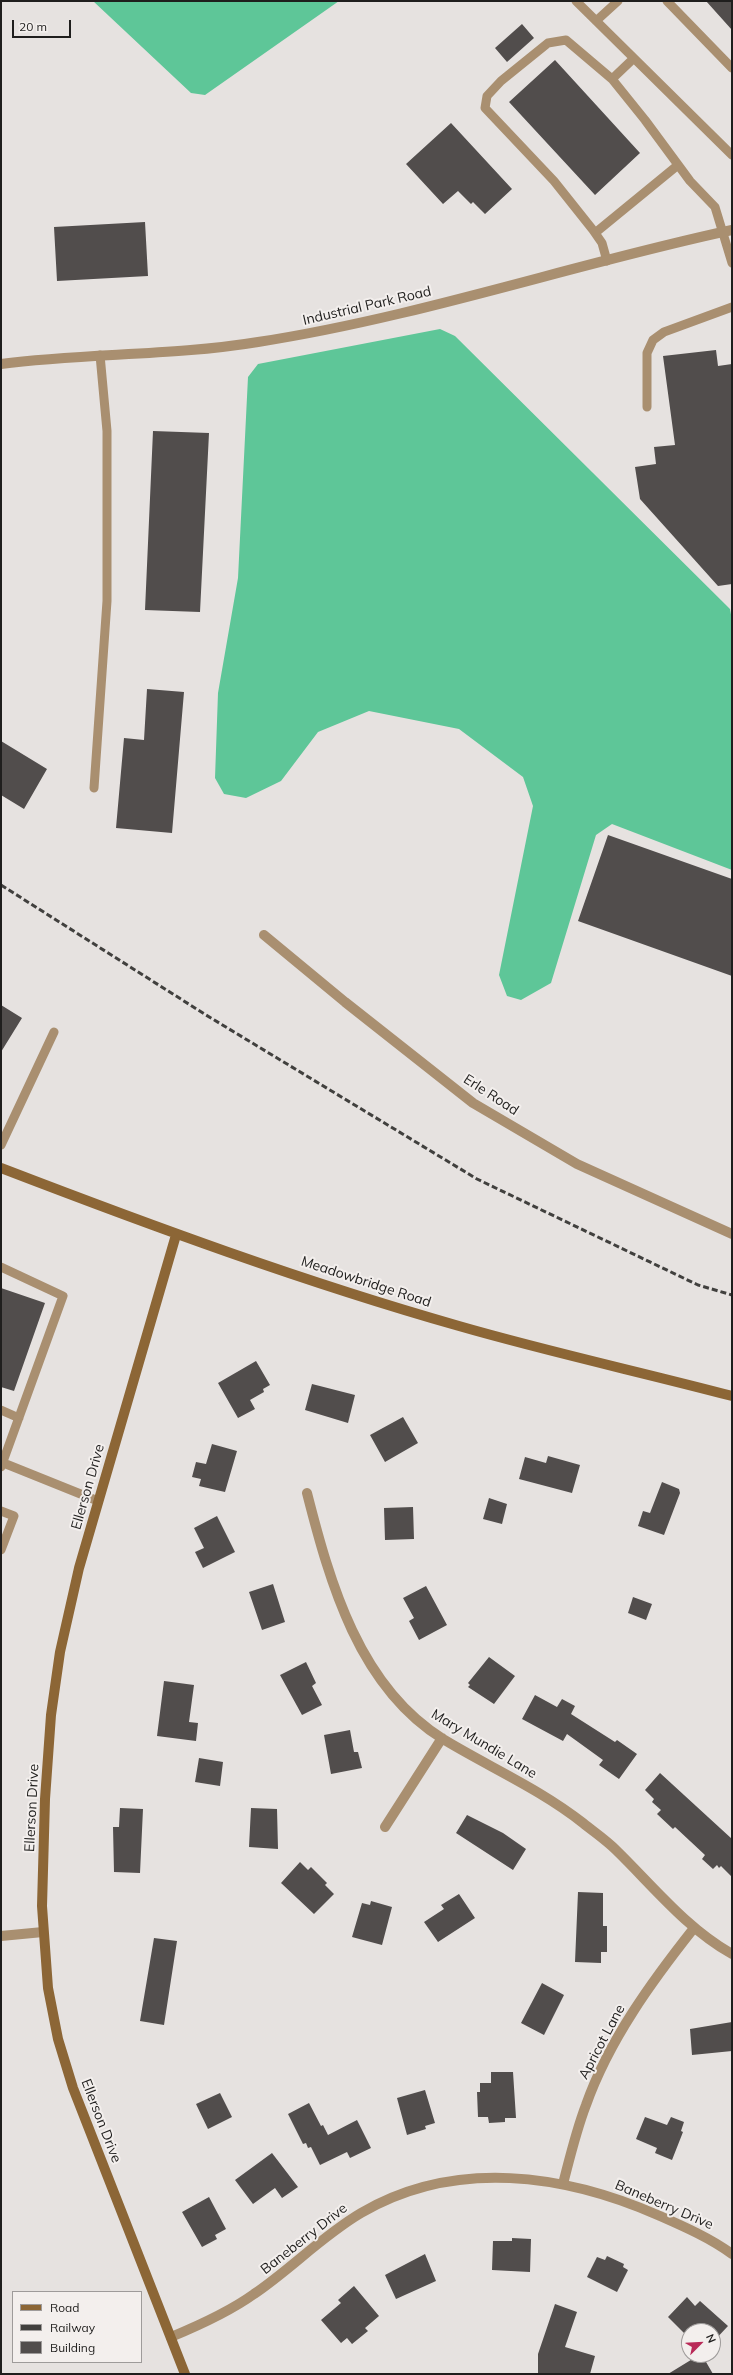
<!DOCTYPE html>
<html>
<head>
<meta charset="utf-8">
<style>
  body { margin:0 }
  #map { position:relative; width:733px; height:2375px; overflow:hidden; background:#e6e2e0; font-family:Mulish,sans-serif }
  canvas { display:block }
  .frame { position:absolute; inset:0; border:2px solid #1f1e1d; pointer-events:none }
  .legend { position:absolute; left:12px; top:2291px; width:130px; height:72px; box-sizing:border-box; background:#f3efed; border:1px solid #9e9b9a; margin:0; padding:5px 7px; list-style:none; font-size:12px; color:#1f1e1d }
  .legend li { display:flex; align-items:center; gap:8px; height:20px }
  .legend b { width:20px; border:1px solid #9e9b9a }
  .north { position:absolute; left:681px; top:2323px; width:40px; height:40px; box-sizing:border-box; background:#f3efed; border:1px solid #9e9b9a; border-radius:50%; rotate:66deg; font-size:11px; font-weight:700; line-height:16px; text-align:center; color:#1f1e1d }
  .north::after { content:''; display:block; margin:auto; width:14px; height:18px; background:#b92a58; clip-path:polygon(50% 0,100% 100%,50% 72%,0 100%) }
  .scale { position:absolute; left:12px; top:20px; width:59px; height:18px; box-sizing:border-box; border:2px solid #1f1e1d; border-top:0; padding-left:5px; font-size:12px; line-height:14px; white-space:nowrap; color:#1f1e1d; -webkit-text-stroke:3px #f3efed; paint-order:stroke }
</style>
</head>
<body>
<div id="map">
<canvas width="733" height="2375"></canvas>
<div class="frame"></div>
<ul class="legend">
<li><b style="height:5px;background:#8c6636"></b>Road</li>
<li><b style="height:5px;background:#41403e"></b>Railway</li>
<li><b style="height:11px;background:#514d4c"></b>Building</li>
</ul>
<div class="north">N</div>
<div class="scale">20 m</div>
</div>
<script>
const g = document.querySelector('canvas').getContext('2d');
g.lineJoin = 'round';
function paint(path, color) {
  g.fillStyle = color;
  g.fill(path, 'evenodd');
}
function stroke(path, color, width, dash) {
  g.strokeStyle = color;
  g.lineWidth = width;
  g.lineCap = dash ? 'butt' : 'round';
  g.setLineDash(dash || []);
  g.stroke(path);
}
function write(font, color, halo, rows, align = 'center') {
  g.font = font + ' Mulish,sans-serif';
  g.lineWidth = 4;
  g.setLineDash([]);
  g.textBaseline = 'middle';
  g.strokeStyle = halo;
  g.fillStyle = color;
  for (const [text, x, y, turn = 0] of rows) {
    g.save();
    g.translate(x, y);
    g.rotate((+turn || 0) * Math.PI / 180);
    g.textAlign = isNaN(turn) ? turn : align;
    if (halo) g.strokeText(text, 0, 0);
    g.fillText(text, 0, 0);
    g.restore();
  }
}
const forest = new Path2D(`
  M 93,1 L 339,1 L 205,95 L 191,93 Z
  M 440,329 L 455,336 L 730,609 L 732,620 L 732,870 L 612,824 L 596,835 L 551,983 L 521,1000 L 507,996 L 499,975 L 533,806 L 523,777 L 459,729 L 369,711 L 318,732 L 281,781 L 246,798 L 224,794 L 215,778 L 218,693 L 238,578 L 248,377 L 258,364 Z`);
const building = new Path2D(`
  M 706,1 L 732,1 L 732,30 Z
  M 522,24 L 534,38 L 507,62 L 495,48 Z
  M 555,60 L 640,153 L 595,195 L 509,102 Z
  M 451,123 L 512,189 L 485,214 L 473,202 L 471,204 L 458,191 L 443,204 L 406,164 Z
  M 145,222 L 148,276 L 57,281 L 54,227 Z
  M 716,350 L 718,366 L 732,364 L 732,584 L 718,586 L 640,499 L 635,467 L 656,464 L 654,447 L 675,445 L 663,356 Z
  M 153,431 L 209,433 L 200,612 L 145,610 Z
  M 147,689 L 184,692 L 172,833 L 116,828 L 124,738 L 144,740 Z
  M 1,741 L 47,769 L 24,809 L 1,795 Z
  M 608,835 L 732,879 L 732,976 L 578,921 Z
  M 1,1005 L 22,1018 L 1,1052 Z
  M 1,1288 L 45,1303 L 14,1391 L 1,1387 Z
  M 256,1361 L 270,1385 L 263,1389 L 264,1392 L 250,1400 L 255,1409 L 238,1418 L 218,1383 Z
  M 312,1384 L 355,1395 L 348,1423 L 305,1410 Z
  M 403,1417 L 418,1443 L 385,1462 L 370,1435 Z
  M 212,1444 L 237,1451 L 225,1492 L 199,1486 L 201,1479 L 192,1477 L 196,1462 L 206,1464 Z
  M 548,1456 L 580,1465 L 572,1493 L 519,1479 L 525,1457 L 546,1463 Z
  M 662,1482 L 679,1489 L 680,1493 L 664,1535 L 638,1526 L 643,1511 L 650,1513 Z
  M 489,1498 L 507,1504 L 502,1524 L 483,1519 Z
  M 413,1507 L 414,1539 L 385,1540 L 384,1508 Z
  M 217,1516 L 235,1552 L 203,1568 L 195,1552 L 204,1548 L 194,1528 Z
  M 273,1584 L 285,1622 L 262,1630 L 249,1592 Z
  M 426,1586 L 447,1625 L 419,1640 L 409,1621 L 414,1618 L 403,1598 Z
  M 633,1597 L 652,1604 L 646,1620 L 628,1613 Z
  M 489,1657 L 515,1676 L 494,1704 L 468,1687 L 470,1685 L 468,1683 Z
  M 306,1662 L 316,1683 L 312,1686 L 322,1705 L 302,1715 L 280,1675 Z
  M 164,1681 L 194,1685 L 189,1722 L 198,1723 L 196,1741 L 157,1736 Z
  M 535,1695 L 557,1707 L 562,1699 L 575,1706 L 571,1714 L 615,1742 L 617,1740 L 637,1754 L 619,1779 L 599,1765 L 603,1760 L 567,1734 L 563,1741 L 522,1719 Z
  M 350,1730 L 354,1752 L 358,1752 L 362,1768 L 331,1774 L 324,1735 Z
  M 199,1758 L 223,1762 L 220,1786 L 195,1782 Z
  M 660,1773 L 732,1839 L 732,1877 L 721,1866 L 719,1868 L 717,1865 L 713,1869 L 702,1859 L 705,1855 L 675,1827 L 673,1829 L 657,1814 L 661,1810 L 652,1802 L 654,1799 L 645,1790 Z
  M 120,1808 L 143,1809 L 140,1873 L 114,1872 L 113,1827 L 119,1827 Z
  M 251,1808 L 277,1809 L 278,1849 L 249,1847 Z
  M 467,1815 L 503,1833 L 526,1849 L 513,1870 L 456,1833 Z
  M 300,1862 L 308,1870 L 311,1867 L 327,1883 L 325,1885 L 334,1894 L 314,1914 L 281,1883 Z
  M 578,1892 L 603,1893 L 603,1926 L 607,1926 L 607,1952 L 601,1952 L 601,1963 L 575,1962 Z
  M 459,1894 L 475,1918 L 438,1942 L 424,1922 L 444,1909 L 441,1905 Z
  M 371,1901 L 392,1907 L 382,1945 L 352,1937 L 362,1903 L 370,1905 Z
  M 154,1938 L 177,1941 L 164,2025 L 140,2021 Z
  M 542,1983 L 564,1995 L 544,2035 L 521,2023 Z
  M 732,2022 L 732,2051 L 692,2055 L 690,2029 Z
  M 491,2072 L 513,2072 L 516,2118 L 505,2118 L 505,2122 L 489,2123 L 488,2117 L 478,2117 L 477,2092 L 480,2092 L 480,2083 L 491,2083 Z
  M 425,2090 L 435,2123 L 425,2126 L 426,2129 L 407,2135 L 397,2098 Z
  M 220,2093 L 232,2117 L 208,2129 L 196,2104 Z
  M 309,2103 L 321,2126 L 323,2125 L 328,2135 L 357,2120 L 371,2148 L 350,2158 L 347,2152 L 320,2165 L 311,2147 L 308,2148 L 306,2143 L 303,2144 L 288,2114 Z
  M 645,2117 L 667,2125 L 671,2117 L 684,2122 L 681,2131 L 683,2132 L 672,2160 L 655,2153 L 657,2148 L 636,2139 Z
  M 272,2153 L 298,2187 L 282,2198 L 275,2188 L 253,2204 L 235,2180 Z
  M 209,2197 L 226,2229 L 215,2235 L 217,2239 L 202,2247 L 182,2212 Z
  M 512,2238 L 531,2239 L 530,2272 L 492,2270 L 493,2241 L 512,2241 Z
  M 425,2254 L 436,2281 L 396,2299 L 385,2275 Z
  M 607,2256 L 624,2264 L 623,2267 L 628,2270 L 617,2292 L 587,2277 L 597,2257 L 605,2260 Z
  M 354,2286 L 379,2316 L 365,2328 L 368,2331 L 352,2344 L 347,2338 L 341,2343 L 321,2320 L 341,2303 L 338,2300 Z
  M 687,2297 L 695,2306 L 700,2301 L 728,2326 L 713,2342 L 713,2331 L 689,2331 L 689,2338 L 668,2317 Z
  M 555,2304 L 577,2312 L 565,2347 L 595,2356 L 590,2374 L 538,2373 L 538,2354 Z
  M 699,2355 L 702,2355 L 713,2374 L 668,2374 Z`);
const lane = new Path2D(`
  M 576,1 L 732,155
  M 667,1 L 732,68
  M 596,21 L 618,1
  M 612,79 L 633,59
  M 595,233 L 678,165
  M 607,261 L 602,243 L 593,230 L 554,181 L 485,108 L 487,96 L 501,81 L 548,43 L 566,40 L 612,79 L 645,120 L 690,181 L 715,207 L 732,263
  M 647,407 L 647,353 L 653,340 L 664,332 L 732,307
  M 94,788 L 107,601 L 107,431 L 100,355
  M 1,1145 L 54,1032
  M 1,1267 L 63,1296 L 1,1467
  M 1,1410 L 19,1418
  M 1,1462 L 98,1501
  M 1,1511 L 14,1516 L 1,1550`);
const street = new Path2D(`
  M 1,364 C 86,353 173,356 258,342 C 419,317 573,264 732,230
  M 264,935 L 345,1002 L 473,1103 L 577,1164 L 732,1234
  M 307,1493 C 330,1583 359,1687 443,1739 C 489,1767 540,1789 583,1823 C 594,1832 606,1840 616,1850 C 653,1886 686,1928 732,1954
  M 385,1827 L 442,1738
  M 1,1936 L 43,1932
  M 563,2184 C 570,2157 576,2131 586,2105 C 609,2040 652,1981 694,1928
  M 171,2337 C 200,2325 229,2312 254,2294 C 291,2269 322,2236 361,2213 C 455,2158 565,2174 660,2216 C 685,2227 710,2238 732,2254`);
const secondary = new Path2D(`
  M 1,1168 C 152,1226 304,1282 459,1326 C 549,1352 641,1372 732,1396
  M 176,1235 L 79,1568 L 60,1652 L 51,1715 L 45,1799 L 42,1906 L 48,1988 L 58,2039 L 73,2088 L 185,2374`);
const rail = new Path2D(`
  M 1,885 L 206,1015 L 477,1179 L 698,1285 L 732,1295`);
const streetNames = [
  ["Industrial Park Road",367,306,-13],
  ["Erle Road",491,1095,33],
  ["Meadowbridge Road",366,1282,18],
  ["Ellerson Drive",88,1487,-74],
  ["Mary Mundie Lane",484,1744,31],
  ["Ellerson Drive",32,1808,-87],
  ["Apricot Lane",602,2042,-62],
  ["Ellerson Drive",101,2121,69],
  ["Baneberry Drive",664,2205,23],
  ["Baneberry Drive",304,2239,-38]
];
paint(forest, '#5ec698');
paint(building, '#514d4c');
stroke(lane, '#a98f70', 9);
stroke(street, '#a98f70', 10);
stroke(secondary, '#8c6636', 10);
stroke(rail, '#41403e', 3, [6, 3]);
write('14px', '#1f1e1d', '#f3efed', streetNames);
</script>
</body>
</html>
